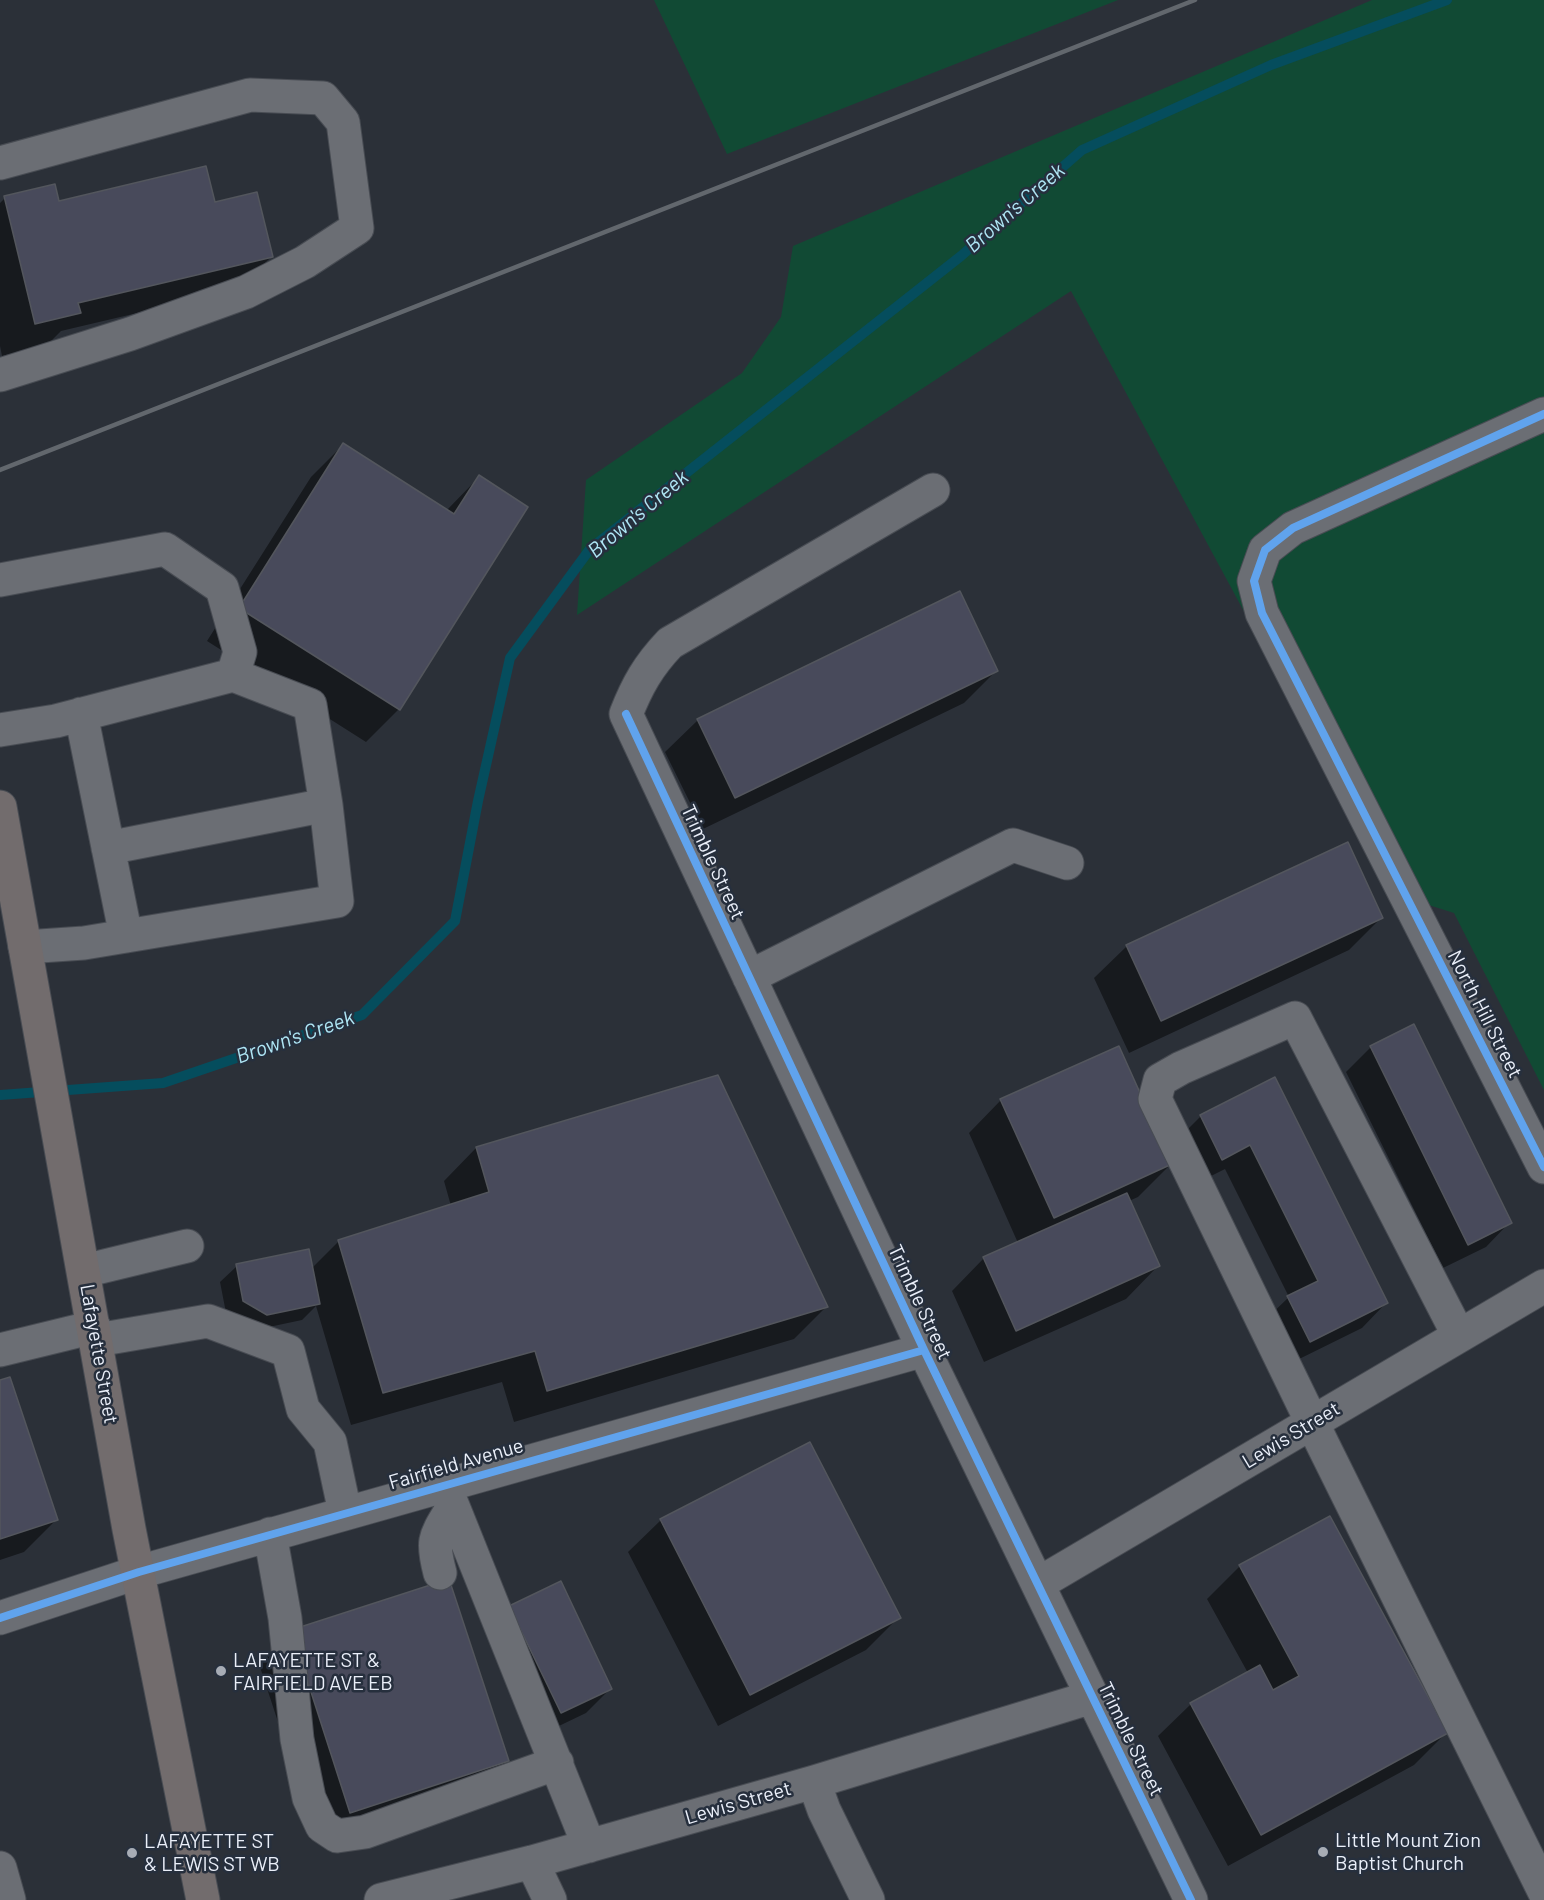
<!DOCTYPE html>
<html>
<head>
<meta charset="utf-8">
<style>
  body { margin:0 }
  canvas { display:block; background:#2b3038 }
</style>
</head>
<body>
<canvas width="1544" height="1900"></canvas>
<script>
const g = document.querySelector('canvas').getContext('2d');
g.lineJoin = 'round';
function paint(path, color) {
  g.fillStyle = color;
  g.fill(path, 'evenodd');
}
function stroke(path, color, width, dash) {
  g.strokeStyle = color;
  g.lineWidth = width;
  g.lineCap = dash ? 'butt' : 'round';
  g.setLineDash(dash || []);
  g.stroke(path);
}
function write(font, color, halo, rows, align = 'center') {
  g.font = font + ' Barlow,sans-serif';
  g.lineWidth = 5;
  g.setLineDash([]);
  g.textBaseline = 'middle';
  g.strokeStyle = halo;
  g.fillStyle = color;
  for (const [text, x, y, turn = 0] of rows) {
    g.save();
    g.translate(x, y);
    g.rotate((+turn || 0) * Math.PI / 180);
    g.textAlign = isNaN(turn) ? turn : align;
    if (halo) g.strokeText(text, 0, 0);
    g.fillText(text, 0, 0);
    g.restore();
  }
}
const green = new Path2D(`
  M 654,0 L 1118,0 L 727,154 Z
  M 1372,0 L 1544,0 L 1544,1090 L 1454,913 L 1397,895 L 1071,291 L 577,615 L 586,480 L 742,373 L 781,317 L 793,246 Z`);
const shadow = new Path2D(`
  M 5,198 L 58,202 L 213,204 L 271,257 L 239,289 L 61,331 L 47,345 L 2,356 L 0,346 L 0,203 Z
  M 343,445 L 446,511 L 479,477 L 526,508 L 399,709 L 366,742 L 207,641 L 311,477 Z
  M 997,670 L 964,703 L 703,829 L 665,752 L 698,720 Z
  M 1381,918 L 1349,950 L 1129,1053 L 1094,978 L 1127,946 Z
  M 1371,1047 L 1510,1222 L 1486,1247 L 1443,1268 L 1346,1072 Z
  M 717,1077 L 826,1307 L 794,1339 L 514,1422 L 502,1382 L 351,1425 L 316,1306 L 302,1320 L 250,1331 L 227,1318 L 220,1282 L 237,1266 L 311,1269 L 339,1241 L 451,1206 L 444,1181 L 476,1148 Z
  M 1274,1079 L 1386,1303 L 1362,1328 L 1285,1366 L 1263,1322 L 1289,1297 L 1225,1169 L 1197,1183 L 1176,1141 L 1201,1116 Z
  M 1001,1100 L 1171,1164 L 1138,1197 L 1129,1201 L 1158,1266 L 1126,1299 L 984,1362 L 952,1291 L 984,1258 L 1018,1243 L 969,1133 Z
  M 0,1382 L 56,1520 L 24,1552 L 0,1560 Z
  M 1329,1518 L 1446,1733 L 1414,1765 L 1228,1866 L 1158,1736 L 1191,1704 L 1248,1673 L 1207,1599 L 1240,1566 Z
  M 661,1520 L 899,1617 L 866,1650 L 718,1726 L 628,1552 Z
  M 510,1607 L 611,1688 L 586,1713 L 536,1737 Z
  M 292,1632 L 507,1761 L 474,1793 L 318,1844 L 259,1664 Z`);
const stream = new Path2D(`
  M 0,1095 L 163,1083 L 362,1015 L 455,921 L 478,801 L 510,658 L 590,549 L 961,256 L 1082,150 L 1271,65 L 1447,0`);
const building = new Path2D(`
  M 206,166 L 215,202 L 257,192 L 273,257 L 78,303 L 81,313 L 35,324 L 4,196 L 55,184 L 59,201 Z
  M 343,443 L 454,514 L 479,475 L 528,507 L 400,710 L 239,608 Z
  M 960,591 L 998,671 L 735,798 L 697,719 Z
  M 1348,842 L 1383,918 L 1161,1021 L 1126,945 Z
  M 1414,1024 L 1512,1223 L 1468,1245 L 1370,1046 Z
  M 1119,1046 L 1172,1164 L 1054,1218 L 1000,1099 Z
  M 718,1075 L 828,1307 L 547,1391 L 535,1351 L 383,1393 L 338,1240 L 489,1192 L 476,1147 Z
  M 1275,1077 L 1388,1303 L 1310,1342 L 1287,1296 L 1318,1281 L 1250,1145 L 1222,1160 L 1200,1115 Z
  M 1127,1193 L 1160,1266 L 1016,1331 L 983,1257 Z
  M 309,1249 L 320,1304 L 267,1315 L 243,1301 L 236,1264 Z
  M 10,1377 L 58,1520 L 0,1539 L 0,1380 Z
  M 810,1442 L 901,1618 L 750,1695 L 660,1519 Z
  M 1330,1516 L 1448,1733 L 1261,1835 L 1190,1703 L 1260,1665 L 1273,1690 L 1299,1676 L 1239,1565 Z
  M 449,1579 L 509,1761 L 350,1813 L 291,1630 Z
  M 561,1581 L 612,1689 L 561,1713 L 509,1606 Z`);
const minor = new Path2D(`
  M 0,163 L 250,95 L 323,98 L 343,122 L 357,228 L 305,262 L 246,292 L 130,334 L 0,375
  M 1544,414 L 1293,528 L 1265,550 L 1254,581 L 1262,613 L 1544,1167
  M 933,490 L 670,643 C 648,666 637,686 626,714 L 924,1350 L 1191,1900
  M 0,580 L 165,549 L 222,588 L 240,652 L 233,675 L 56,721 L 0,730
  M 81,714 L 126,936
  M 108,848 L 326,805
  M 25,947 L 84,943 L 337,901 L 326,805 L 310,705 L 233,675
  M 749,977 L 1013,845 L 1067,863
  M 84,1271 L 187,1246
  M 1459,1336 L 1295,1018 L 1181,1068 L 1160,1080 L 1155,1099 L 1323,1445 L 1544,1891
  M 97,1340 L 208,1321 L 288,1351 L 303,1409 L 330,1442 L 345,1512
  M 0,1350 L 94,1327
  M 444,1484 L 589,1846
  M 270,1534 L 285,1618 L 297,1739 L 309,1798 L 322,1826 L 337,1836 L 365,1832 L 557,1763
  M 440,1573 C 431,1539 435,1537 453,1507
  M 1038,1584 L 1544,1286
  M 0,1618 L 139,1572 L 924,1350
  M 814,1782 L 824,1810 L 868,1900
  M 532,1862 L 550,1900
  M 0,1868 L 9,1900
  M 381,1900 L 532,1862 L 814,1782 L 1092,1697`);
const major = new Path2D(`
  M 0,807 L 129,1529 L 203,1900`);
const rail = new Path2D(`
  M 0,470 L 1195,0`);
const cycleway = new Path2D(`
  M 1544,414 L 1293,528 L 1265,550 L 1254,581 L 1262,613 L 1544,1167
  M 626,714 L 924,1350 L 1191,1900
  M 0,1618 L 139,1572 L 924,1350`);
const markers = [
  [221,1671,6,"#a7acb5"],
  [1323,1852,6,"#a7acb5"],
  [132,1853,6,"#a7acb5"]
];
const streetNames = [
  ["Trimble Street",713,862,65],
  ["North Hill Street",1485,1014,63],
  ["Trimble Street",920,1302,65],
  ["Lafayette Street",99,1354,80],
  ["Lewis Street",1291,1435,-31],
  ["Fairfield Avenue",456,1464,-16],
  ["Trimble Street",1131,1739,64],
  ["Lewis Street",738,1803,-16]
];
const poiNames = [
  ["LAFAYETTE ST &",233,1660],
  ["FAIRFIELD AVE EB",233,1683],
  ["Little Mount Zion",1335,1840],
  ["Baptist Church",1335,1863],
  ["LAFAYETTE ST",144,1841],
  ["& LEWIS ST WB",144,1864]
];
const waterNames = [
  ["Brown's Creek",1015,208,-41],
  ["Brown's Creek",638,514,-40],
  ["Brown's Creek",295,1037,-19]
];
paint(green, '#114a34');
paint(shadow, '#0007');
stroke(stream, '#054d5d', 10);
paint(building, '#484a5b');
stroke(building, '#53565d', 1.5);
stroke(minor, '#484c53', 35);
stroke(major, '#484c53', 35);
stroke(minor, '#6b6e74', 33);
stroke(major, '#726c6d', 33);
stroke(rail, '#62676d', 4.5);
stroke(cycleway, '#60a3ed', 8);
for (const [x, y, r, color] of markers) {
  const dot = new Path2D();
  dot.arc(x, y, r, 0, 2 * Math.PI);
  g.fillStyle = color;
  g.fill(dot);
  stroke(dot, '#262f3d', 2);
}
write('20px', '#eaeff9', '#262f3d', streetNames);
write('20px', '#eaeff9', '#262f3d', poiNames, 'left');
write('italic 21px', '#afe6f5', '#262f3d', waterNames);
</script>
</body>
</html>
